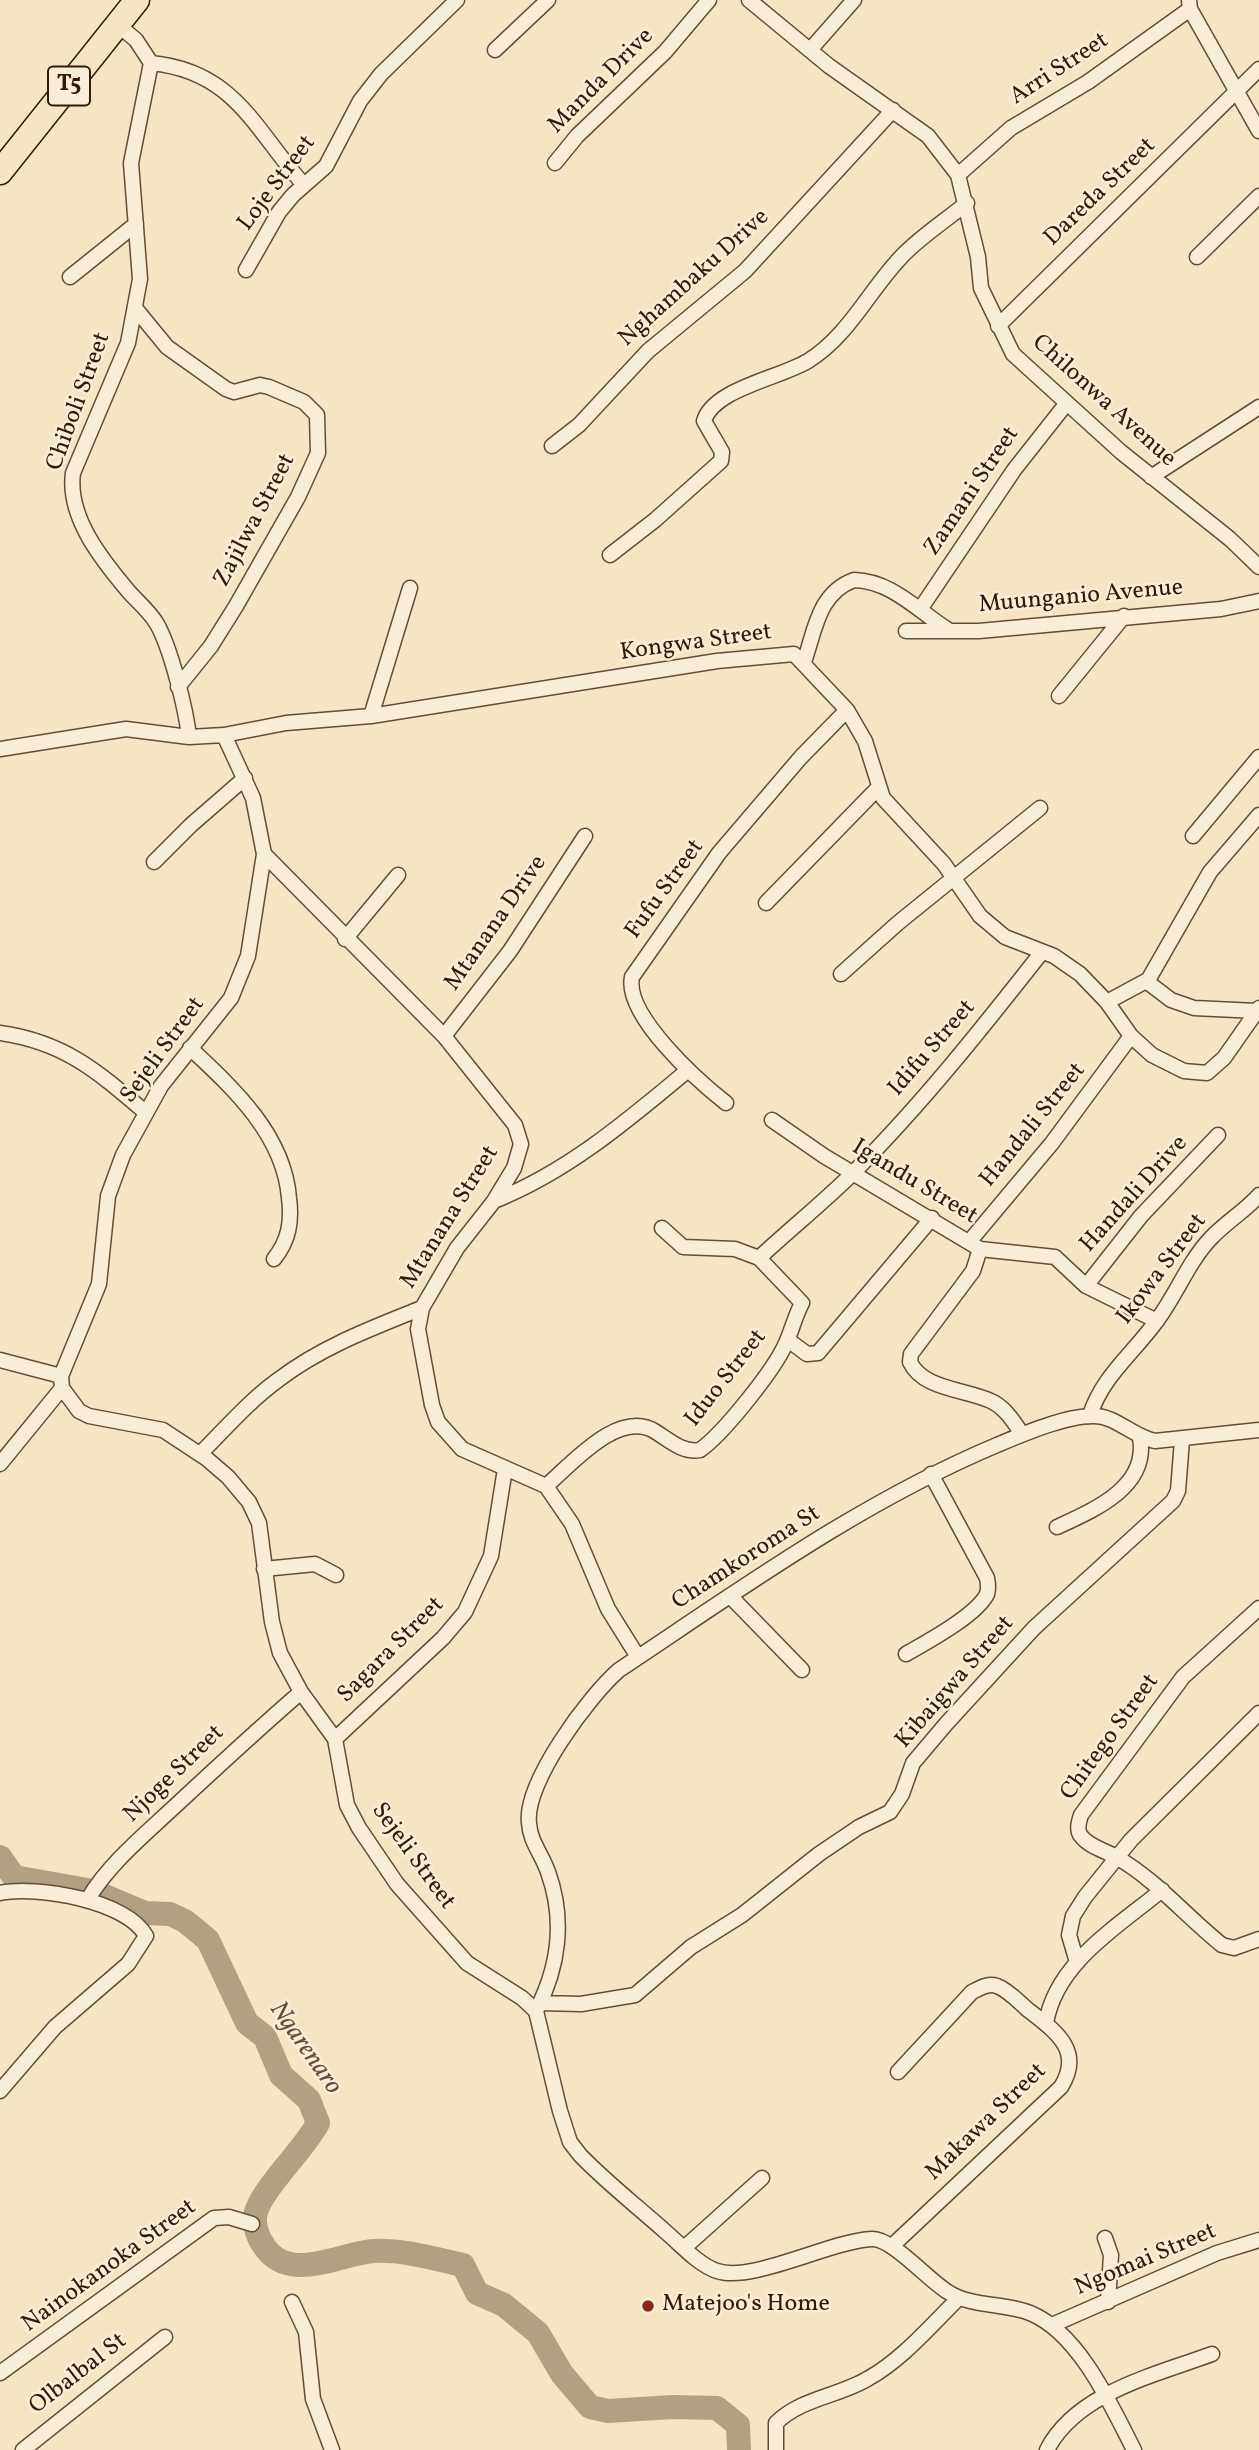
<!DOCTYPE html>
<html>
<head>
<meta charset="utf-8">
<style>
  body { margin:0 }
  canvas { display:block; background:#f5e5c3 }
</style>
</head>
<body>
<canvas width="1259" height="2450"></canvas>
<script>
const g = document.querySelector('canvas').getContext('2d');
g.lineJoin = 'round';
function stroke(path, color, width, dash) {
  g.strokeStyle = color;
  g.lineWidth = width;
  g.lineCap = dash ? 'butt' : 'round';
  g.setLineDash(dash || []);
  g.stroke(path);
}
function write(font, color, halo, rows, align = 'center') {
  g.font = font + ' Vollkorn,serif';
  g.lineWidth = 5;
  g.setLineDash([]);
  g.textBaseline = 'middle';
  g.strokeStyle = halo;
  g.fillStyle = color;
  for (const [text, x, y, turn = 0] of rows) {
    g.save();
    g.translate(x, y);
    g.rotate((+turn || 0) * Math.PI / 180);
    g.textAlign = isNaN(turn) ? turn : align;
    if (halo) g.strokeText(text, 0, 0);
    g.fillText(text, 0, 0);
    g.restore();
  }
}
const river = new Path2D(`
  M 0,1857 L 14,1877 L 93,1891 L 145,1913 L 170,1914 L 185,1921 L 208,1940 L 247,2023 L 265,2037 L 281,2075 L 309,2100 L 318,2123 C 305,2149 259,2191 255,2216 C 254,2226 258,2238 264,2246 C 289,2284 338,2254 373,2251 C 402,2249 435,2259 463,2265 L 477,2293 L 504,2305 L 538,2333 L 562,2374 L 590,2407 L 608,2411 L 673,2407 L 717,2408 L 738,2425 L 739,2450`);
const minor = new Path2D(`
  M 749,0 L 829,66 L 928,136 L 958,175 L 978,257 L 981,288 L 1013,354 L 1121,452 L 1230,539 L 1259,567
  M 1189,0 L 1190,9 L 1259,131
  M 118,25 L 136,40 L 151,63 L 131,163 L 140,279 L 128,343 L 73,473 C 67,517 102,560 129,592 C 138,602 150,612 157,624 C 171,649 186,709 189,737
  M 495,50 L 548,0
  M 810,50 L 854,0
  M 151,63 C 235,71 255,130 304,185
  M 555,163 L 577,136 L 665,52 L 709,0
  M 958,175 L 1011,128 L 1088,82 L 1190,9
  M 1197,257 L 1259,196
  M 246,270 L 279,212 L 293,195 L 326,166 L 360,101 L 381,74 L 457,0
  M 70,277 L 136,224
  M 135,308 L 167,347 L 226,389 L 234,392 L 260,385 L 269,387 L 304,402 L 317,415 L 318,453 L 298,497 L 236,606 L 211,646 L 178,687
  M 998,326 L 1259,69
  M 552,446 L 579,425 L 648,351 L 745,271 L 893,110
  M 1151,477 L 1259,407
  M 610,555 L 655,520 L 721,461 L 722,452 L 704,421 C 713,389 780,378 808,361 C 849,336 871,287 904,254 C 923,235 946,220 967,203
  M 921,608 L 1014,470 L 1066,404
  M 906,631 L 979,631 L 1221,609 L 1259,601
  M 804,662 C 815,631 818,593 854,580 C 892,581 918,611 947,629
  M 1059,696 L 1124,616
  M 371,716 L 410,588
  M 224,735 L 253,798 L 264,854 L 248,956 L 231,998 L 161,1086 L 123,1155 L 108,1196 L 99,1284 L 61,1376 L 62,1388 L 79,1411 L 89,1416 L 163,1430 L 207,1459 L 228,1477 L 249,1502 L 259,1523 L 272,1622 L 280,1653 L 301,1692 L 335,1739 L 347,1805 L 359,1828 L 397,1884 L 467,1963 L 522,1998 L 536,2011 L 560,2111 L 570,2142 L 580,2155 C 607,2183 638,2207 667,2233 C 682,2246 699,2265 717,2271 C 752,2283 830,2241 872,2239 C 892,2238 928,2280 948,2292 C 971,2307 1005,2303 1030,2313 C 1079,2333 1111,2405 1134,2450
  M 0,749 L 126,729 L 189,737 L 224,735 L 286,723 L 371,716 L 717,661 L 794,654 L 847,710 L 865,741 L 883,798 L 944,864 L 980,916 L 1005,937 L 1054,956 L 1080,974 L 1107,1002 L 1131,1036 L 1152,1055 L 1184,1071 L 1207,1073 L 1224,1058 L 1259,1008
  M 1193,836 L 1259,757
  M 264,854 L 444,1036 L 515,1125 L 521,1144 L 514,1168 L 494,1201 L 457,1248 L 422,1308 L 418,1329 L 432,1405 L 438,1422 L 462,1449 L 546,1486 L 572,1524 L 608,1609 L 638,1657
  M 154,862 L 191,825 L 245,778
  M 766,903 L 879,787
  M 345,939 L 398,875
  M 841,974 L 898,923 L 1040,808
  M 1147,982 L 1210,872 L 1259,815
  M 1107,1002 L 1146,981 L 1171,1000 L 1194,1008 L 1257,1011
  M 0,1033 C 64,1042 97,1071 145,1112
  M 444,1036 L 510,951 L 585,836
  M 190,1048 C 234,1089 284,1135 289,1198 C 292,1222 289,1240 274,1259
  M 726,1103 C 698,1081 624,1015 632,977 L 719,853 L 801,757 L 847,710
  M 772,1120 L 824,1156 L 980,1249 L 973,1271 L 911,1354 L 910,1362 C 923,1390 967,1389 993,1402 C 1006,1409 1014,1422 1022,1434
  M 494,1201 C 567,1172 627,1121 687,1071
  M 969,1242 L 1052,1143 L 1131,1036
  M 980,1249 L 1055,1257 L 1086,1286 L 1157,1321
  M 759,1258 C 790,1229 824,1202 854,1172 C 922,1104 983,1027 1042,952
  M 1086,1286 L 1141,1216 L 1218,1135
  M 788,1340 L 807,1354 L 818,1353 L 932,1218
  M 0,1360 L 61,1376
  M 1090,1415 C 1103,1375 1134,1353 1158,1319 C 1177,1293 1189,1261 1211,1238 C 1226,1222 1245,1211 1259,1195
  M 200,1454 C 225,1429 249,1401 278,1380 C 321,1347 372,1328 422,1308
  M 0,1464 L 62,1388
  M 546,1486 C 572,1464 619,1408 656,1432 C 670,1441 683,1453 700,1450 C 723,1434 775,1369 786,1343 C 792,1330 795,1316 802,1303 L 759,1258 L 735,1249 L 683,1247 L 662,1228
  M 1057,1527 C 1094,1510 1149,1487 1140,1438
  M 264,1569 L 315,1564 L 336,1575
  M 731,1597 L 802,1670
  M 1259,1608 L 1183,1677 L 1081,1815 C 1079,1821 1076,1830 1081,1836 C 1089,1847 1107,1851 1118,1858 C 1157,1881 1187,1917 1222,1945 L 1234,1948 L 1259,1939
  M 906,1654 C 927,1642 977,1615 987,1594 C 989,1588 988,1584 987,1578 L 931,1474
  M 335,1739 L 443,1638 L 465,1612 L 491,1556 L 505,1469
  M 0,1893 C 36,1885 128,1901 146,1936 L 128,1964 L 55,2027 L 0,2091
  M 88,1899 C 109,1864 143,1836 173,1808 C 215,1769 257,1730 301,1692
  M 1077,1962 L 1069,1935 L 1073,1916 L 1085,1897 L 1131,1840 L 1259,1713
  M 540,2003 L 581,2004 L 635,1995 L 691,1947 L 742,1915 L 819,1854 L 859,1827 L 890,1812 L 902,1794 L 913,1763 L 946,1724 L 1034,1628 L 1173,1501 L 1178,1491 L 1182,1440
  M 536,2011 C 559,1967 565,1919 548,1872 C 542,1854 530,1842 529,1823 C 524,1783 589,1696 619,1670 C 741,1589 861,1502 997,1445 C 1023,1434 1065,1416 1093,1416 C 1115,1415 1133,1437 1155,1441 L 1259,1430
  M 1046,2023 C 1056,1963 1117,1927 1162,1890
  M 1105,2238 L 1111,2255 L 1108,2302
  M 893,2245 L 1061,2087 C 1084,2050 1055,2031 1027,2009 C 1019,2002 1008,1990 997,1986 C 988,1983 980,1988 972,1992 L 898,2072
  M 684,2248 L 762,2178
  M 292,2302 L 306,2332 L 313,2399 L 332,2450
  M 1052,2325 L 1217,2253 L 1259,2240
  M 0,2373 L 214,2218 L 229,2217 L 252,2224
  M 23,2450 L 165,2337
  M 776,2450 L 776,2423 C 801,2398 840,2396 869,2378 C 903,2359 931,2325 959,2298
  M 1047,2450 C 1076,2393 1155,2375 1212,2354`);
const trunk = new Path2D(`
  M 0,172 L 137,0`);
const markers = [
  [648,2306,7,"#8f2418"]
];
const shields = [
  [69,86,42]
];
const shieldNames = [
  ["T5",69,86]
];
const streetNames = [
  ["Arri Street",1060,70,-33],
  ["Manda Drive",602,82,-45],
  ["Loje Street",278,184,-53],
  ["Dareda Street",1101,193,-44],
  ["Nghambaku Drive",695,279,-42],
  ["Chiboli Street",80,402,-70],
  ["Chilonwa Avenue",1103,402,42],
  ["Zamani Street",973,492,-56],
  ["Zajilwa Street",256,521,-62],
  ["Muunganio Avenue",1081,598,-5],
  ["Kongwa Street",696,644,-8],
  ["Fufu Street",666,890,-54],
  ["Mtanana Drive",497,924,-55],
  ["Idifu Street",933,1049,-49],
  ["Sejeli Street",164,1051,-54],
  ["Handali Street",1034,1126,-51],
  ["Igandu Street",914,1183,31],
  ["Handali Drive",1135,1195,-48],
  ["Mtanana Street",451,1218,-58],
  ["Ikowa Street",1163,1270,-53],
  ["Iduo Street",727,1379,-52],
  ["Chamkoroma St",747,1559,-33],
  ["Sagara Street",392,1651,-45],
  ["Kibaigwa Street",956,1683,-49],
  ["Chitego Street",1111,1738,-54],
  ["Njoge Street",175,1775,-44],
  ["Sejeli Street",412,1857,54],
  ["Makawa Street",987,2123,-44],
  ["Ngomai Street",1146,2261,-23],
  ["Nainokanoka Street",110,2267,-36],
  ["Olbalbal St",79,2375,-38]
];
const poiNames = [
  ["Matejoo's Home",662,2306]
];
const waterNames = [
  ["Ngarenaro",304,2049,55]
];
stroke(river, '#b3a083', 24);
stroke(minor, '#644c36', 17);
stroke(trunk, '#341907', 27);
stroke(minor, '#f8eed8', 14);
stroke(trunk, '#f5e5c3', 24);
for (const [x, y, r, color] of markers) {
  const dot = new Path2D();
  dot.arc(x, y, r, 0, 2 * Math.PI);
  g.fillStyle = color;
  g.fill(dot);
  stroke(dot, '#f8eed8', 2.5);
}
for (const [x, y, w] of shields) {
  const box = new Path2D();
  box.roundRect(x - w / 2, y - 19.5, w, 39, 5);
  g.fillStyle = '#f8eed8';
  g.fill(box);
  stroke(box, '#341907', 2);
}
write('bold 23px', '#341907', null, shieldNames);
write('24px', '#341907', '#f8eed8', streetNames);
write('24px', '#341907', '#f8eed8', poiNames, 'left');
write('italic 26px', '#674f39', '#f8eed8', waterNames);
</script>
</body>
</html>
